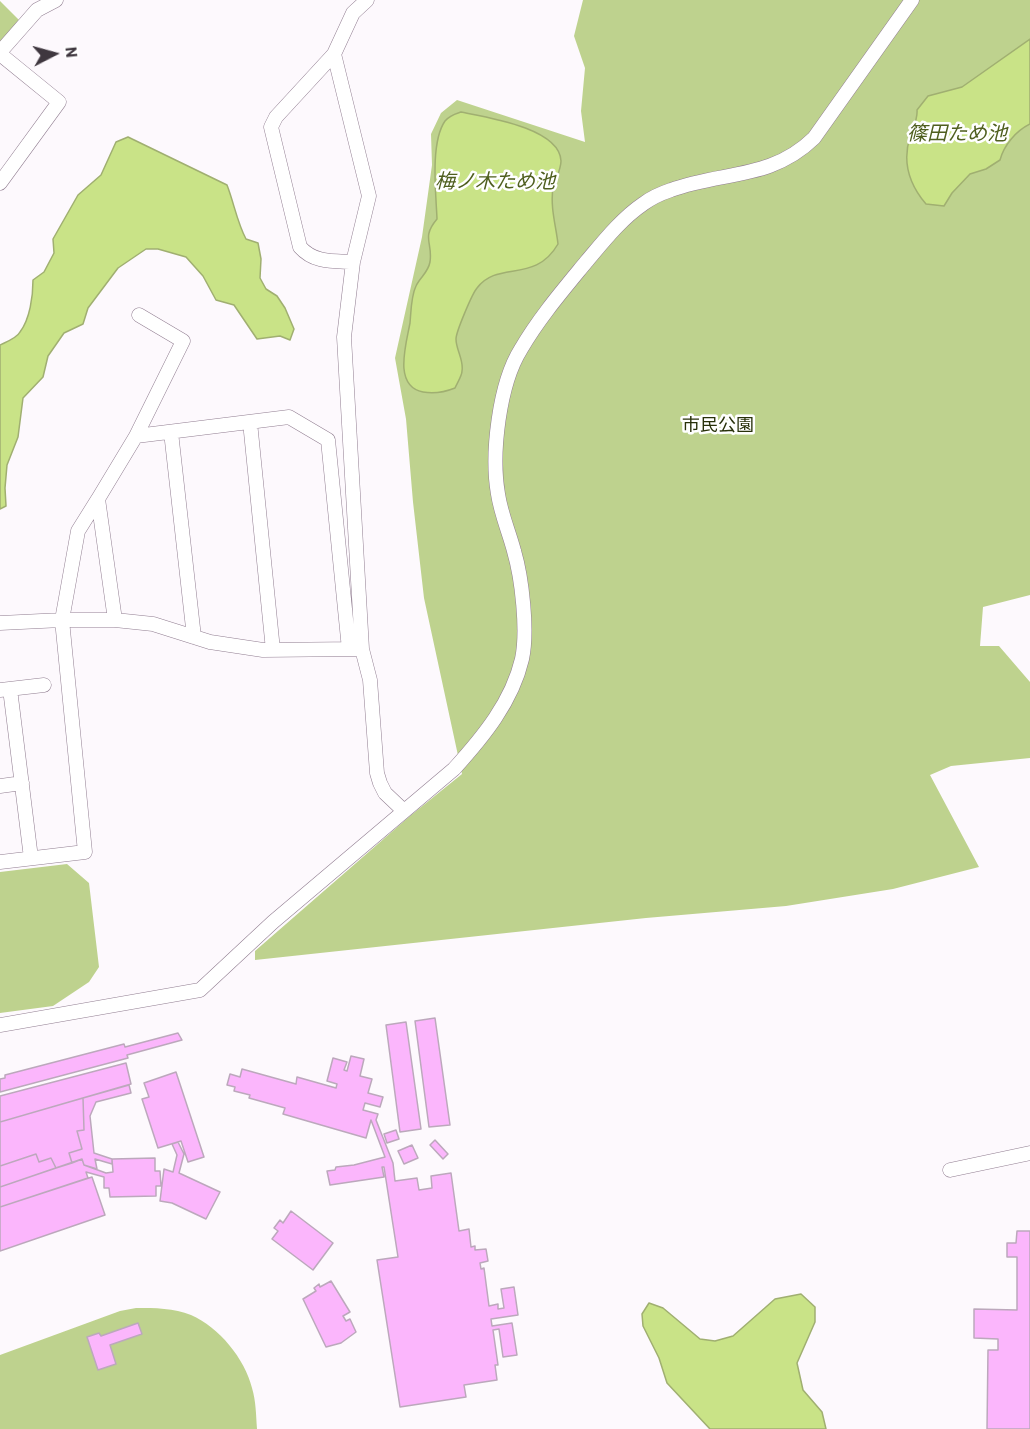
<!DOCTYPE html>
<html>
<head>
<meta charset="utf-8">
<style>
  body { margin:0 }
  #map { position:relative; width:1030px; height:1429px; overflow:hidden; background:#fdf9fd; font-family:Barlow,sans-serif }
  canvas { display:block }
  .north { position:absolute; left:24px; top:24px; width:60px; height:60px; -webkit-text-stroke:4px #fff; paint-order:stroke; rotate:84deg; font-size:16px; font-weight:700; line-height:24px; text-align:center; color:#3f373f }
  .north::after { content:''; display:block; margin:auto; width:21px; height:27px; background:#3f373f; clip-path:polygon(50% 0,100% 100%,50% 72%,0 100%) }
</style>
</head>
<body>
<div id="map">
<canvas width="1030" height="1429"></canvas>
<div class="north">N</div>
</div>
<script>
const g = document.querySelector('canvas').getContext('2d');
g.lineJoin = 'round';
function paint(path, color) {
  g.fillStyle = color;
  g.fill(path, 'evenodd');
}
function stroke(path, color, width, dash) {
  g.strokeStyle = color;
  g.lineWidth = width;
  g.lineCap = dash ? 'butt' : 'round';
  g.setLineDash(dash || []);
  g.stroke(path);
}
function write(font, color, halo, rows, align = 'center') {
  g.font = font + ' Barlow,"Noto Sans JP",sans-serif';
  g.lineWidth = 5;
  g.setLineDash([]);
  g.textBaseline = 'middle';
  g.strokeStyle = halo;
  g.fillStyle = color;
  for (const [text, x, y, turn = 0] of rows) {
    g.save();
    g.translate(x, y);
    g.rotate((+turn || 0) * Math.PI / 180);
    g.textAlign = isNaN(turn) ? turn : align;
    if (halo) g.strokeText(text, 0, 0);
    g.fillText(text, 0, 0);
    g.restore();
  }
}
const green = new Path2D(`
  M 583,0 L 1030,0 L 1030,595 L 983,607 L 980,646 L 999,646 L 1030,682 L 1030,758 L 951,766 L 930,775 L 979,867 L 893,889 L 786,906 L 646,918 L 255,960 L 255,951 L 410,816 L 462,774 L 424,598 L 413,502 L 406,419 L 395,358 L 422,237 L 432,165 L 431,134 L 441,113 L 457,100 L 585,142 L 581,111 L 585,68 L 574,36 Z
  M 0,1 L 19,20 L 0,43 Z
  M 67,864 L 89,883 L 99,967 L 89,982 L 53,1006 L 0,1013 L 0,872 Z
  M 136,1308 C 155,1308 174,1308 191,1315 C 219,1327 245,1359 252,1388 C 256,1401 256,1415 257,1429 L 0,1429 L 0,1355 L 120,1311 Z`);
const water = new Path2D(`
  M 1030,39 L 1030,124 C 1016,131 1004,145 1000,160 L 986,169 L 970,174 L 952,193 L 944,206 L 926,204 C 909,184 902,162 910,137 C 913,128 918,119 917,110 L 928,96 L 962,87 Z
  M 461,112 C 486,117 560,128 561,161 C 561,170 555,180 553,188 C 550,207 556,226 558,244 C 535,284 498,260 477,288 C 472,294 456,332 456,339 C 456,350 464,360 462,371 C 462,376 457,383 455,388 C 445,392 434,394 423,392 C 393,386 406,345 410,323 C 411,312 411,296 416,286 C 420,277 428,273 430,262 C 433,242 421,238 437,219 C 436,193 430,143 445,121 C 450,115 455,114 461,112 Z
  M 128,137 L 227,185 C 234,203 237,222 246,239 L 258,243 L 261,259 L 260,278 L 266,289 L 277,296 L 285,308 L 294,329 L 290,340 L 280,336 L 257,339 L 234,305 L 216,300 L 203,276 L 186,257 L 158,249 L 146,249 L 118,268 L 88,308 L 83,324 L 64,333 L 48,356 L 43,377 L 23,398 L 18,437 L 7,465 L 5,488 L 6,506 L 0,509 L 0,345 C 6,342 17,338 20,332 C 30,319 33,296 33,280 L 44,272 L 54,253 L 53,239 L 78,195 L 101,175 L 116,142 Z
  M 801,1294 L 815,1307 L 815,1322 L 797,1363 L 803,1390 L 822,1412 L 826,1429 L 710,1429 L 667,1383 L 659,1358 L 643,1326 L 642,1314 L 649,1303 L 663,1308 L 700,1339 L 715,1341 L 733,1336 L 775,1299 Z`);
const building = new Path2D(`
  M 435,1018 L 450,1125 L 429,1127 L 415,1021 Z
  M 406,1022 L 421,1129 L 400,1132 L 386,1025 Z
  M 178,1033 L 182,1040 L 127,1055 L 128,1058 L 0,1092 L 0,1079 L 5,1078 L 5,1075 L 124,1044 L 125,1047 Z
  M 351,1056 L 364,1059 L 360,1076 L 372,1079 L 368,1093 L 383,1097 L 380,1107 L 365,1103 L 363,1110 L 378,1114 L 376,1120 L 393,1163 L 395,1181 L 417,1178 L 419,1190 L 432,1188 L 431,1176 L 451,1173 L 459,1231 L 469,1229 L 471,1247 L 475,1246 L 475,1250 L 486,1249 L 488,1261 L 480,1263 L 481,1269 L 484,1268 L 489,1306 L 498,1304 L 498,1309 L 504,1308 L 501,1289 L 514,1287 L 518,1315 L 491,1319 L 492,1326 L 512,1323 L 517,1355 L 503,1357 L 499,1329 L 493,1330 L 498,1365 L 495,1365 L 497,1380 L 464,1385 L 466,1397 L 400,1407 L 377,1260 L 398,1257 L 384,1167 L 382,1167 L 384,1177 L 330,1185 L 327,1171 L 335,1170 L 336,1167 L 354,1165 L 385,1157 L 371,1120 L 366,1138 L 283,1114 L 285,1108 L 249,1098 L 250,1095 L 234,1091 L 235,1087 L 227,1085 L 230,1074 L 240,1077 L 242,1069 L 296,1084 L 297,1077 L 336,1088 L 337,1084 L 327,1081 L 333,1058 L 347,1062 L 344,1070 L 347,1071 Z
  M 126,1063 L 131,1084 L 0,1122 L 0,1096 Z
  M 176,1072 L 204,1157 L 188,1162 L 181,1141 L 158,1148 L 142,1099 L 149,1097 L 144,1083 Z
  M 129,1085 L 131,1093 L 96,1102 L 90,1116 L 94,1153 L 112,1159 L 112,1164 L 95,1159 L 97,1169 L 84,1165 L 82,1159 L 72,1163 L 69,1153 L 82,1149 L 77,1131 L 84,1130 L 83,1098 Z
  M 83,1098 L 84,1130 L 77,1131 L 82,1149 L 69,1153 L 72,1163 L 56,1168 L 51,1158 L 39,1162 L 36,1154 L 0,1166 L 0,1122 Z
  M 396,1130 L 399,1139 L 387,1143 L 384,1134 Z
  M 435,1140 L 448,1154 L 443,1159 L 430,1145 Z
  M 178,1142 L 184,1154 L 179,1173 L 220,1192 L 206,1219 L 172,1203 L 160,1201 L 164,1169 L 173,1172 L 177,1155 L 172,1144 Z
  M 412,1145 L 418,1158 L 404,1164 L 398,1151 Z
  M 36,1154 L 39,1162 L 51,1158 L 56,1168 L 0,1187 L 0,1166 Z
  M 155,1158 L 155,1171 L 160,1171 L 161,1186 L 156,1186 L 156,1196 L 110,1197 L 109,1188 L 104,1188 L 104,1177 L 86,1172 L 88,1178 L 0,1207 L 0,1187 L 82,1159 L 84,1165 L 106,1173 L 113,1172 L 112,1159 Z
  M 92,1177 L 105,1215 L 0,1251 L 0,1207 Z
  M 291,1211 L 333,1243 L 313,1270 L 272,1239 L 278,1231 L 274,1228 L 280,1220 L 283,1223 Z
  M 1017,1231 L 1030,1231 L 1030,1429 L 987,1429 L 988,1350 L 998,1350 L 998,1339 L 974,1338 L 974,1309 L 1017,1310 L 1017,1257 L 1007,1257 L 1007,1243 L 1016,1243 Z
  M 331,1281 L 350,1312 L 343,1316 L 346,1321 L 350,1319 L 356,1332 L 341,1343 L 326,1347 L 303,1299 L 316,1291 L 314,1288 L 319,1284 L 320,1287 Z
  M 138,1323 L 142,1334 L 110,1345 L 116,1364 L 98,1370 L 87,1337 L 99,1333 L 101,1336 Z`);
const minor = new Path2D(`
  M 367,0 L 353,13 L 334,54 L 369,196 L 353,262 L 344,337 L 362,649 L 370,680 L 377,773 L 380,783 L 385,793 L 404,811
  M 0,52 L 37,10 L 56,0
  M 0,54 L 59,102 L 0,183
  M 334,54 L 276,117 L 271,127 L 300,247 C 314,263 333,261 353,262
  M 250,422 L 273,650
  M 171,432 L 194,637
  M 136,436 L 183,341 L 139,315
  M 115,620 L 98,499 L 136,436 L 289,417 L 328,440 L 349,649
  M 0,623 L 62,620 L 115,620 L 153,624 L 210,642 L 263,650 L 357,649
  M 10,689 L 31,858
  M 0,690 L 44,685
  M 0,786 L 22,783
  M 0,862 L 85,852 L 62,620 L 78,531 L 98,499
  M 0,1025 L 200,990 L 273,922 L 454,769 C 483,737 512,702 522,659 C 528,631 522,578 514,551 C 509,532 501,514 498,494 C 491,454 499,384 521,349 C 539,318 563,290 586,262 C 603,242 621,219 643,204 C 651,198 662,193 671,190 C 722,171 771,180 814,138 L 912,0
  M 950,1170 L 1030,1153`);
const parkNames = [
  ["市民公園",718,425]
];
const waterNames = [
  ["篠田ため池",957,133],
  ["梅ノ木ため池",495,181]
];
paint(green, '#bed28e');
paint(water, '#c9e387');
stroke(water, '#a0af71', 1.5);
paint(building, '#fbb6fc');
stroke(building, '#bca8bc', 1.5);
stroke(minor, '#917e91', 15);
stroke(minor, '#fff', 14);
write('18px', '#28310a', '#fff', parkNames);
write('italic 20px', '#4f5f1f', '#fff', waterNames);
</script>
</body>
</html>
